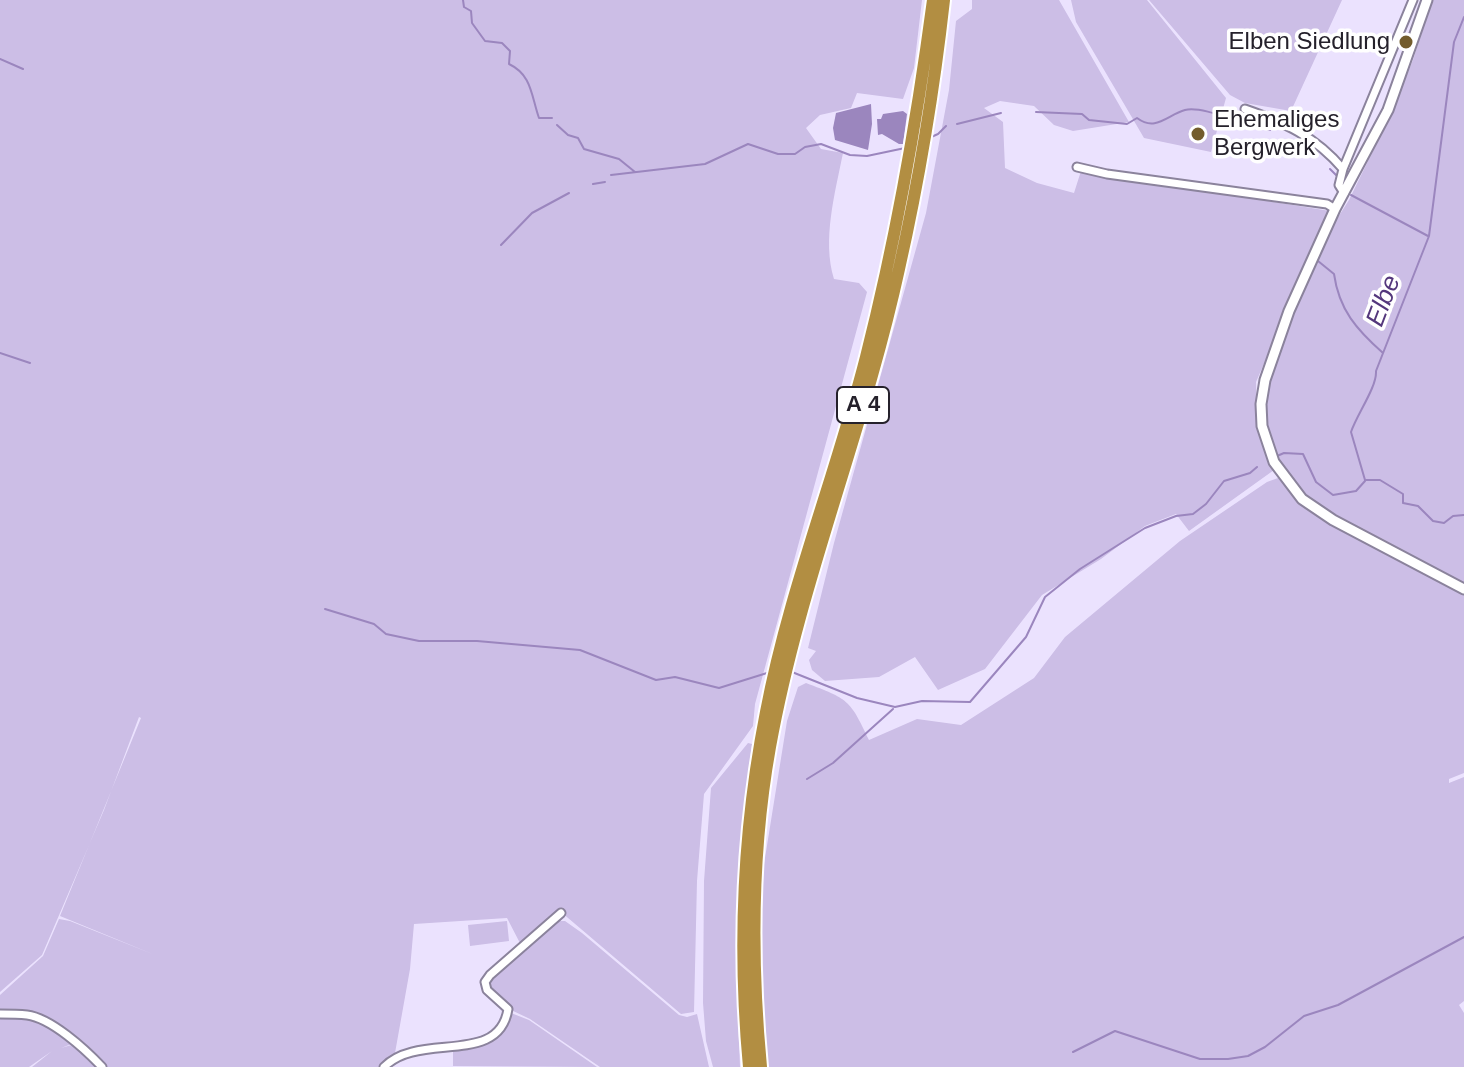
<!DOCTYPE html>
<html>
<head>
<meta charset="utf-8">
<style>
  body { margin:0 }
  canvas { display:block; background:#ebe2fe }
</style>
</head>
<body>
<canvas width="1464" height="1067"></canvas>
<script>
const g = document.querySelector('canvas').getContext('2d');
g.lineJoin = 'round';
function paint(path, color) {
  g.fillStyle = color;
  g.fill(path, 'evenodd');
}
function stroke(path, color, width, dash) {
  g.strokeStyle = color;
  g.lineWidth = width;
  g.lineCap = dash ? 'butt' : 'round';
  g.setLineDash(dash || []);
  g.stroke(path);
}
function write(font, color, halo, rows, align = 'center') {
  g.font = font + ' Arial,sans-serif';
  g.lineWidth = 7;
  g.setLineDash([]);
  g.textBaseline = 'middle';
  g.strokeStyle = halo;
  g.fillStyle = color;
  for (const [text, x, y, turn = 0] of rows) {
    g.save();
    g.translate(x, y);
    g.rotate((+turn || 0) * Math.PI / 180);
    g.textAlign = isNaN(turn) ? turn : align;
    if (halo) g.strokeText(text, 0, 0);
    g.fillText(text, 0, 0);
    g.restore();
  }
}
const green = new Path2D(`
  M 0,0 L 922,0 L 914,68 L 903,99 L 857,93 L 851,108 L 820,115 L 806,128 L 821,149 L 843,153 C 835,193 822,240 834,279 L 859,283 L 867,292 L 755,704 L 753,726 L 704,794 L 697,881 L 694,1012 L 681,1014 L 561,912 L 522,947 L 507,918 L 414,924 L 410,969 L 395,1053 L 382,1067 L 103,1067 L 39,1017 L 0,1013 L 0,995 L 43,956 L 59,919 L 70,921 L 155,955 L 60,916 L 141,718 L 139,717 L 104,810 L 42,955 L 0,992 Z
  M 972,0 L 1059,0 L 1129,122 L 1073,131 L 1054,125 L 1034,106 L 1000,101 L 984,108 L 1003,122 L 1005,168 L 1037,183 L 1074,193 L 1081,171 L 1330,211 L 1256,382 L 1257,423 L 1274,470 L 1189,531 L 1176,514 L 1145,526 L 1101,559 L 1042,595 L 985,669 L 938,690 L 915,657 L 879,677 L 825,681 L 812,670 L 809,660 L 816,651 L 808,648 L 834,543 L 926,213 L 949,90 L 956,21 L 972,9 Z
  M 1071,0 L 1147,0 L 1226,98 L 1211,152 L 1144,138 L 1076,22 Z
  M 1149,0 L 1342,0 L 1291,111 L 1245,103 L 1230,95 Z
  M 1432,0 L 1464,0 L 1464,585 L 1323,511 L 1296,488 L 1273,453 L 1265,427 L 1264,402 L 1268,378 L 1303,287 L 1321,244 L 1349,200 L 1388,120 L 1413,60 Z
  M 1278,478 L 1300,503 L 1464,592 L 1464,773 L 1449,779 L 1449,783 L 1464,777 L 1464,1001 L 1459,1005 L 1464,1013 L 1464,1067 L 766,1067 L 761,985 L 760,889 L 787,721 L 798,687 L 806,683 C 848,699 850,699 869,740 L 917,719 L 961,725 L 1034,678 L 1065,637 L 1180,541 L 1267,482 Z
  M 748,743 L 752,744 L 746,792 L 736,952 L 740,1067 L 713,1067 L 706,1041 L 703,1003 L 704,881 L 711,788 Z
  M 507,921 L 509,941 L 470,946 L 468,925 Z
  M 558,921 L 565,921 L 582,933 L 679,1015 L 687,1017 L 697,1014 L 709,1067 L 600,1067 L 530,1019 L 509,1009 L 488,989 L 487,983 Z
  M 511,1013 L 529,1020 L 597,1067 L 453,1066 L 453,1051 C 483,1049 499,1040 511,1013 Z
  M 0,1015 L 38,1019 L 74,1043 L 61,1048 L 75,1044 L 100,1067 L 32,1067 L 52,1051 L 29,1067 L 0,1067 Z`);
const water = new Path2D(`
  M 871,104 L 872,124 L 868,150 L 835,140 L 833,128 L 836,113 Z
  M 903,111 L 907,114 L 903,144 L 899,144 L 882,134 L 878,135 L 877,119 L 881,119 L 883,114 Z`);
const stream = new Path2D(`
  M 463,0 L 464,7 L 471,11 L 472,23 L 485,41 L 502,43 L 510,51 L 509,64 C 532,75 531,95 539,118 L 552,118
  M 1464,17 L 1454,42 L 1429,236 L 1376,371 C 1377,387 1357,414 1351,432 L 1365,480 L 1380,480 L 1403,494 L 1403,503 L 1418,506 L 1433,521 L 1444,523 L 1453,516 L 1464,515
  M 0,59 L 23,69
  M 1036,112 L 1082,114 L 1089,120 L 1127,124 L 1137,118 C 1156,132 1167,115 1185,110 C 1195,107 1221,114 1229,120
  M 957,124 L 1001,113
  M 557,125 L 568,135 L 578,138 L 584,149 L 619,159 L 635,172
  M 1255,125 L 1270,130
  M 929,138 L 938,134 L 946,126
  M 1330,169 L 1336,175
  M 611,175 L 705,164 L 748,144 L 778,154 L 795,154 L 805,147 L 821,144 L 850,155 L 867,156 L 905,148
  M 593,184 L 605,182
  M 1351,195 L 1428,236
  M 501,245 L 532,213 L 569,193
  M 1318,261 L 1334,274 C 1339,310 1357,330 1383,353
  M 0,353 L 30,363
  M 1277,456 L 1284,453 L 1303,454 L 1316,482 L 1333,495 L 1356,491 L 1365,481
  M 325,609 L 374,624 L 386,634 L 419,641 L 477,641 L 580,650 L 656,680 L 675,677 L 719,688 L 767,673
  M 792,672 L 857,698 L 895,707 L 922,701 L 970,702 L 1026,637 L 1045,597 L 1080,569 L 1145,528 L 1176,516 L 1193,514 L 1206,504 L 1224,481 L 1250,473 L 1257,467
  M 807,779 L 833,763 L 893,709
  M 1073,1052 L 1115,1031 L 1200,1059 L 1228,1059 L 1248,1056 L 1265,1047 L 1304,1016 L 1338,1005 L 1464,937`);
const minor = new Path2D(`
  M 1245,109 C 1285,123 1315,136 1343,169
  M 1077,167 L 1107,174 L 1327,204 L 1335,209
  M 1344,193 L 1339,185 L 1343,169 L 1413,0
  M 0,1014 C 9,1014 18,1014 27,1015 C 51,1018 85,1049 102,1067
  M 384,1067 C 419,1031 499,1067 508,1009 L 487,990 L 485,982 L 490,975 L 561,913`);
const tertiary = new Path2D(`
  M 1427,0 L 1388,110 L 1335,209 L 1289,311 L 1265,380 L 1261,404 L 1262,426 L 1274,462 L 1302,499 L 1333,520 L 1464,589`);
const motorway = new Path2D(`
  M 749,1067 C 738,949 743,828 766,712 C 789,591 836,475 866,357 C 896,239 917,120 933,0
  M 761,1067 C 751,961 751,853 770,747 C 799,585 864,430 899,269 C 919,180 934,90 944,0`);
const markers = [
  [1406,42,8,"#735c2c"],
  [1198,134,8,"#735c2c"]
];
const shields = [
  [863,405,52]
];
const shieldNames = [
  ["A 4",863,405]
];
const poiNames = [
  ["Elben Siedlung",1390,42],
  ["Ehemaliges",1214,120,"left"],
  ["Bergwerk",1214,148,"left"]
];
const waterNames = [
  ["Elbe",1384,301,-69]
];
paint(green, '#ccbee6');
paint(water, '#9b86be');
stroke(stream, '#9b86be', 2);
stroke(minor, '#8b839c', 11);
stroke(tertiary, '#8b839c', 13);
stroke(motorway, '#fff', 16);
stroke(minor, '#fff', 7);
stroke(tertiary, '#fff', 9);
stroke(motorway, '#b28e42', 12);
for (const [x, y, r, color] of markers) {
  const dot = new Path2D();
  dot.arc(x, y, r, 0, 2 * Math.PI);
  g.fillStyle = color;
  g.fill(dot);
  stroke(dot, '#fff', 3);
}
for (const [x, y, w] of shields) {
  const box = new Path2D();
  box.roundRect(x - w / 2, y - 18, w, 36, 6);
  g.fillStyle = '#fff';
  g.fill(box);
  stroke(box, '#25212b', 2);
}
write('bold 22px', '#25212b', null, shieldNames);
write('24px', '#25212b', '#fff', poiNames, 'right');
write('italic 26px', '#54377c', '#fff', waterNames);
</script>
</body>
</html>
